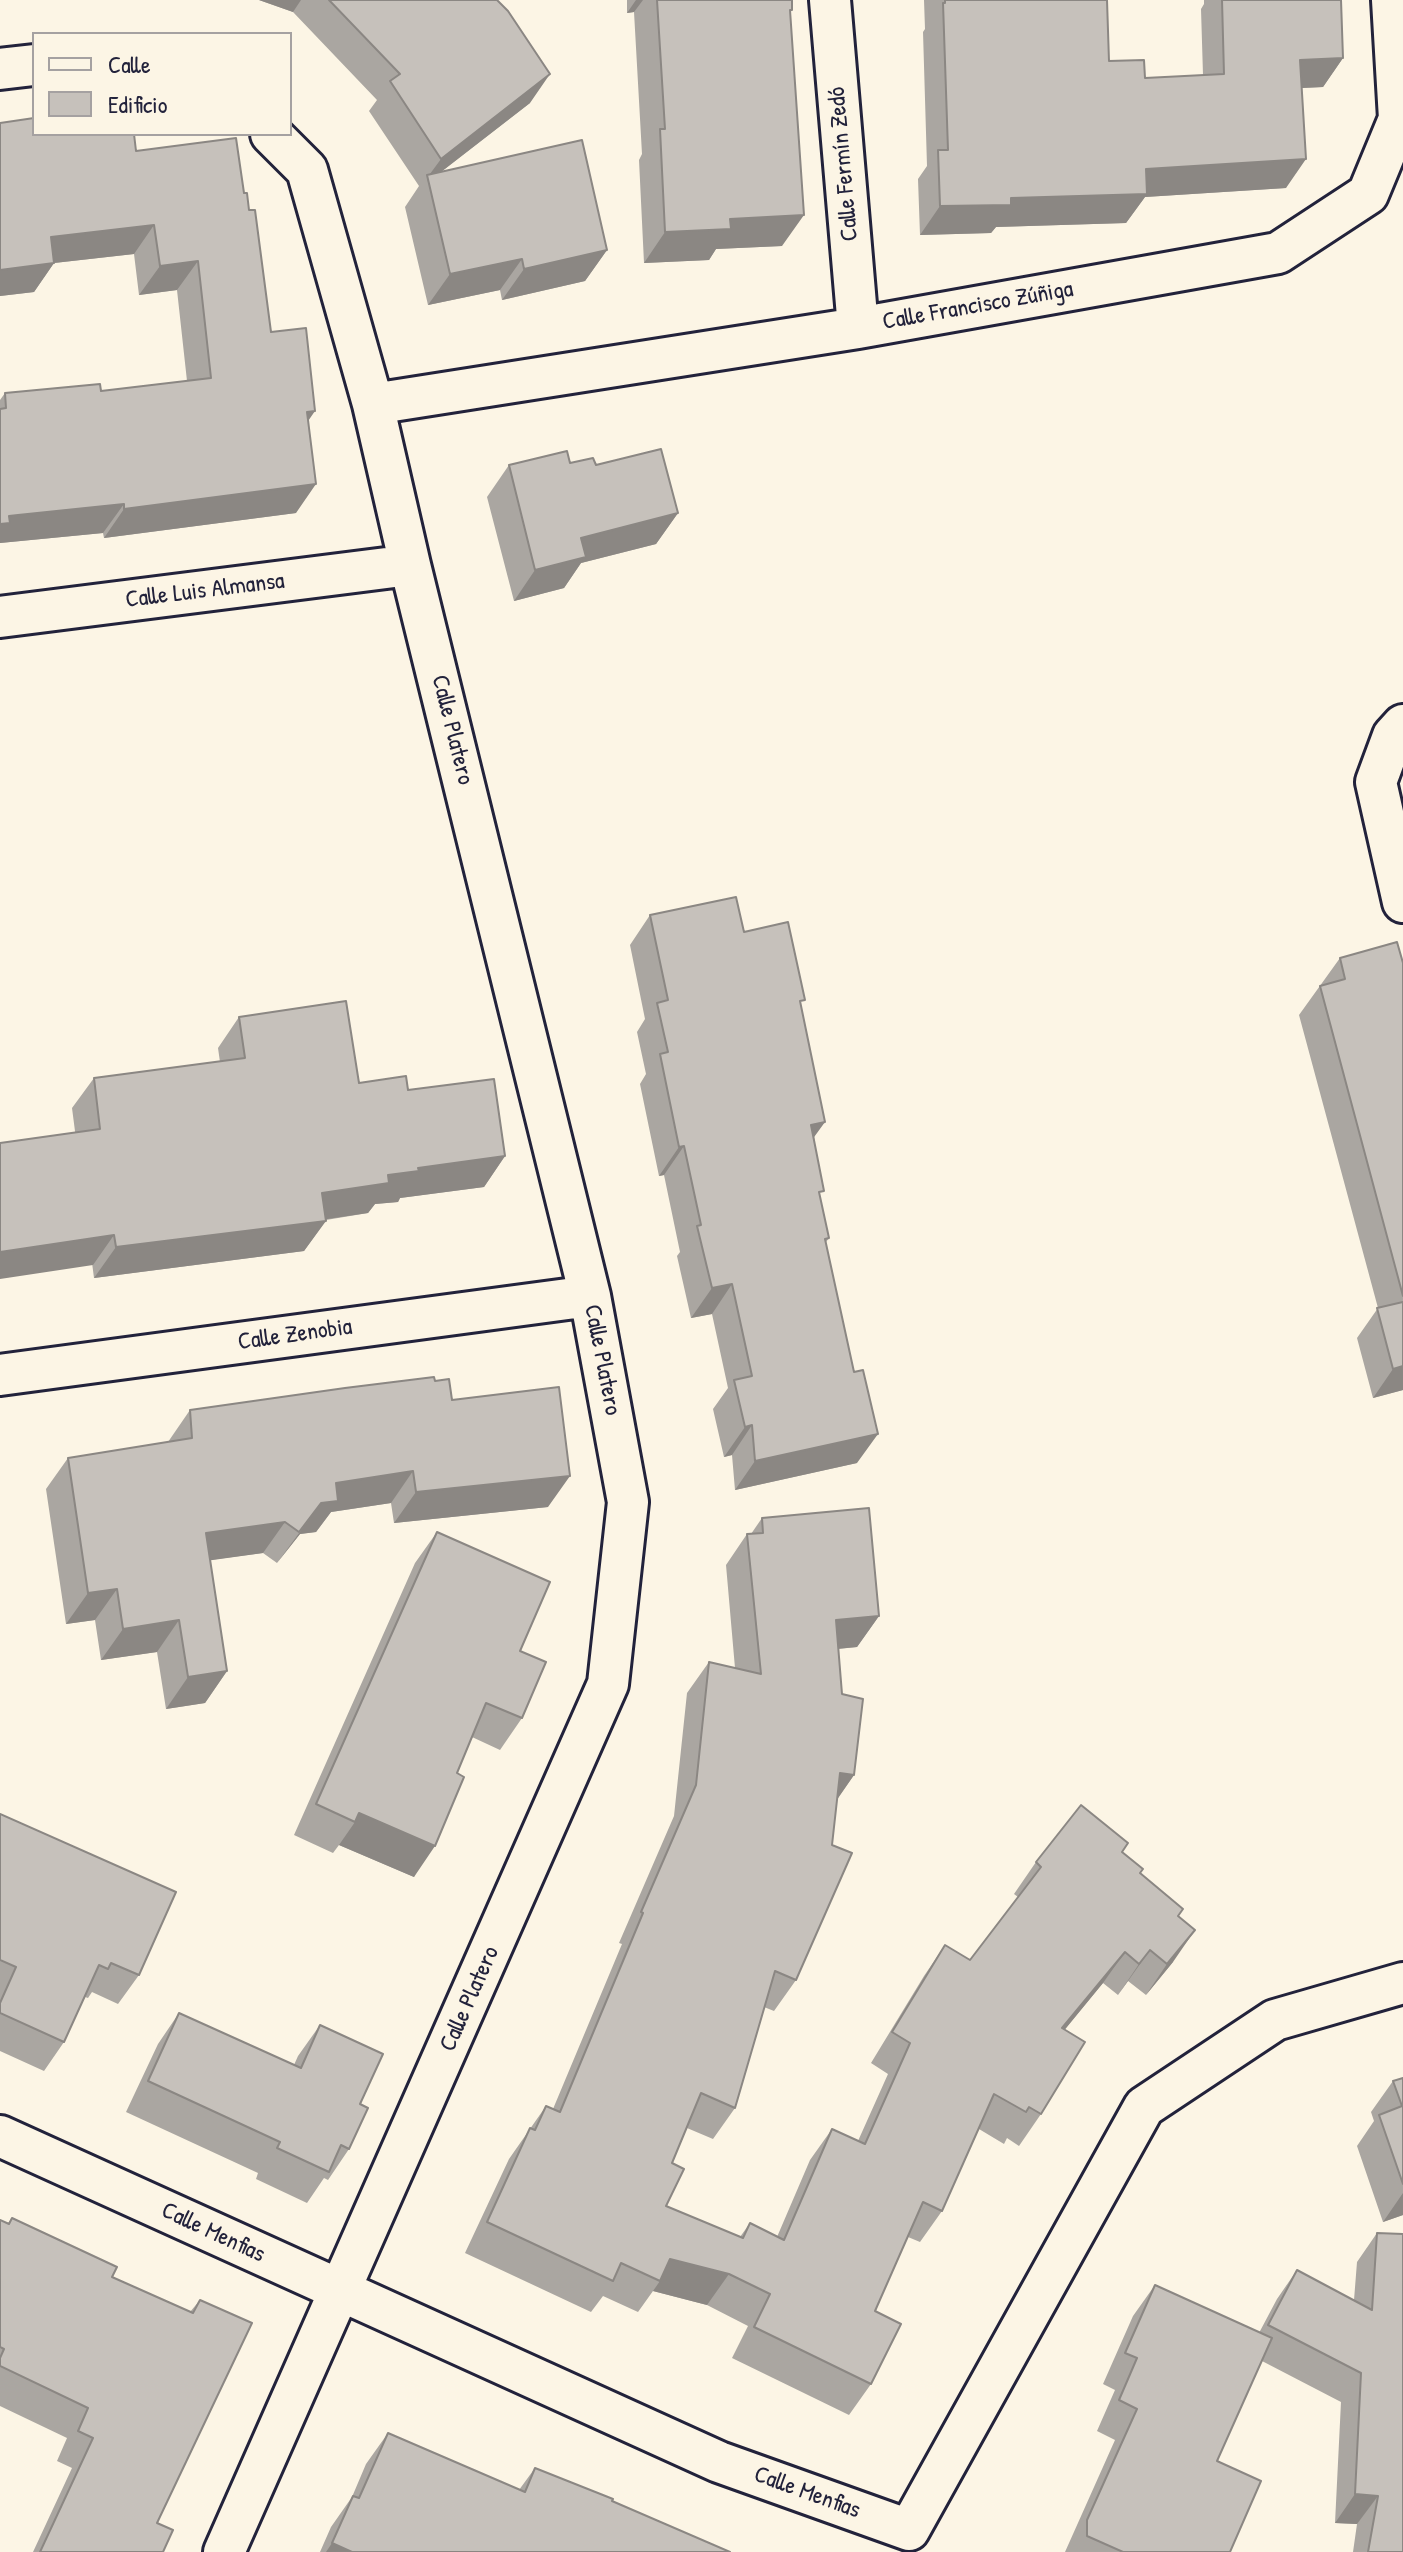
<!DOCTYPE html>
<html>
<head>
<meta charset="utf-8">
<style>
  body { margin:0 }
  #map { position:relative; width:1403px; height:2552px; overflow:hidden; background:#fcf5e5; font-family:"Patrick Hand",sans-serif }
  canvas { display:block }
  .legend { position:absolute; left:32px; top:32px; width:260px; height:104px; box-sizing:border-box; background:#fcf5e5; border:2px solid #a5a1a1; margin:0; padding:10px 14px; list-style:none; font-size:24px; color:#22223b }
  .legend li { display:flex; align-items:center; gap:16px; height:40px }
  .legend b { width:40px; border:2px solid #a5a1a1 }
</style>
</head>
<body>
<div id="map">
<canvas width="1403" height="2552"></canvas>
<ul class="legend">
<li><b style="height:10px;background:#fcf5e5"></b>Calle</li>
<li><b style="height:22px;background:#c6c1bb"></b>Edificio</li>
</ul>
</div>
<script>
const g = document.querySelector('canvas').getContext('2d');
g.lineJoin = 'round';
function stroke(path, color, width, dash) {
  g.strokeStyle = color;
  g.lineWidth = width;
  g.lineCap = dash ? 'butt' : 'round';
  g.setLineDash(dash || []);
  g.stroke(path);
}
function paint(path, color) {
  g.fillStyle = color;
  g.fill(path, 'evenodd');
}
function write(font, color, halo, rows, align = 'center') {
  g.font = font + ' "Patrick Hand",sans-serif';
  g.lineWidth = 7;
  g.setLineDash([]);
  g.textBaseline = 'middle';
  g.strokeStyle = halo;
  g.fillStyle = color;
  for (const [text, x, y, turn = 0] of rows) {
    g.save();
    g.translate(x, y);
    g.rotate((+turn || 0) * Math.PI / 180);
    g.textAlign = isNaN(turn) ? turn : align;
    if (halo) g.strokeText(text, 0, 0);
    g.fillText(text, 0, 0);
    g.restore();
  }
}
const minor = new Path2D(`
  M 830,0 L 858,328
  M 0,69 L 34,65
  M 373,404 L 858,328 L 1278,253 L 1368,194 L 1399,119 L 1392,0
  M 0,617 L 410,565
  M 1403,725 L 1393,736 L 1376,782 L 1403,902
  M 0,1375 L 590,1296
  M 0,2136 L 719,2462 L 909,2530 L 1144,2107 L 1275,2020 L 1403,1983
  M 224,2552 L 608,1684 L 628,1502 L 590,1296 L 410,565 L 373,404 L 307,170 L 271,134`);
const wall = new Path2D(`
  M 259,0 L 497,0 L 530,103 L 441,172 L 607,250 L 585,281 L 502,300 L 500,290 L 428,305 L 405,207 L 419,186 L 369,111 L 377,100 L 293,12 Z
  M 627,0 L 792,0 L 792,10 L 790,13 L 782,246 L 716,249 L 709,260 L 644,263 L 639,160 L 642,154 L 634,12 L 627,13 Z
  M 924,0 L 1107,0 L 1109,61 L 1145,78 L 1203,75 L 1201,9 L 1204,4 L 1204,0 L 1341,0 L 1343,58 L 1323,87 L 1302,88 L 1286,188 L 1145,197 L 1126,223 L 996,227 L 991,233 L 920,235 L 918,179 L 927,166 L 923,32 L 925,29 Z
  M 0,123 L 136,151 L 244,193 L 249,210 L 271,332 L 308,421 L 296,513 L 104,538 L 103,533 L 0,543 L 0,400 L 5,393 L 101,391 L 187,381 L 177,290 L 139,295 L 134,254 L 54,263 L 34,292 L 0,296 Z
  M 570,463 L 596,465 L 678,513 L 656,544 L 581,563 L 564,588 L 514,601 L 487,497 L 509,465 Z
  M 650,915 L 744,932 L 801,1006 L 820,1196 L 829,1238 L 826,1242 L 857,1463 L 735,1490 L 732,1455 L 724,1457 L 713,1409 L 728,1388 L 712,1314 L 691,1318 L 677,1256 L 680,1252 L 664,1175 L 659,1176 L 640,1084 L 646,1074 L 637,1032 L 645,1019 L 630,945 Z
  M 1340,958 L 1403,963 L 1403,1390 L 1373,1398 L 1357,1338 L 1378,1308 L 1299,1015 Z
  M 239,1017 L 359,1083 L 408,1090 L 505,1156 L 484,1187 L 400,1198 L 398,1202 L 375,1204 L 368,1213 L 326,1220 L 304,1251 L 94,1278 L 72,1108 L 94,1078 L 220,1062 L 218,1048 Z
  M 435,1381 L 548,1507 L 394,1523 L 391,1503 L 331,1512 L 316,1532 L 300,1534 L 277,1563 L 263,1553 L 210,1560 L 227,1671 L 205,1703 L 166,1709 L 157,1652 L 101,1660 L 95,1620 L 66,1624 L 46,1489 L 68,1458 L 168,1442 L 190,1410 Z
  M 762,1518 L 879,1616 L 857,1647 L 838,1649 L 842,1694 L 854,1775 L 837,1799 L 796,1980 L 774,2011 L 764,2007 L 735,2108 L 713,2139 L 687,2128 L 672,2163 L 666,2206 L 740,2237 L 750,2223 L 777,2237 L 810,2160 L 832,2129 L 858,2141 L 888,2074 L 871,2063 L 924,1976 L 945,1945 L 970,1960 L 1018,1897 L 1014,1894 L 1036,1862 L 1128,1843 L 1122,1852 L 1178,1916 L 1173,1962 L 1146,1995 L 1128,1981 L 1118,1995 L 1103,1983 L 1064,2030 L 1041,2114 L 1019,2146 L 1007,2138 L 1004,2144 L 979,2129 L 942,2211 L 920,2242 L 908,2237 L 875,2311 L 871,2384 L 849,2415 L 732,2358 L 748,2326 L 707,2305 L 653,2291 L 638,2312 L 603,2296 L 591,2312 L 465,2253 L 509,2159 L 546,2106 L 553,2109 L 622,1944 L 619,1943 L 674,1816 L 687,1693 L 709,1662 L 735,1668 L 726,1565 L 747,1534 L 751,1534 Z
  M 437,1532 L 520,1651 L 522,1718 L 500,1750 L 472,1737 L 414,1877 L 339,1845 L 333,1853 L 294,1835 L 415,1563 Z
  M 0,1814 L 139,1975 L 118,2004 L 92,1992 L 88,1998 L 85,1997 L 64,2042 L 44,2071 L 0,2051 Z
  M 179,2013 L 294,2065 L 298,2056 L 320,2025 L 360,2104 L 349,2149 L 328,2180 L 324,2178 L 307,2203 L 256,2179 L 258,2173 L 126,2112 L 158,2044 Z
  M 1403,2078 L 1403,2215 L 1383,2222 L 1357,2146 L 1374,2121 L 1371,2112 L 1393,2081 Z
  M 12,2218 L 112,2277 L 190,2312 L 200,2300 L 157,2523 L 163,2552 L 33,2552 L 72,2468 L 57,2461 L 67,2438 L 0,2406 L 0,2220 L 8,2223 Z
  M 1377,2233 L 1403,2552 L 1353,2552 L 1357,2524 L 1335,2523 L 1341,2402 L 1262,2361 L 1217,2461 L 1230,2552 L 1065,2552 L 1115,2440 L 1097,2431 L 1115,2390 L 1103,2384 L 1133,2316 L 1155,2285 L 1259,2333 L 1277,2299 L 1297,2270 L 1354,2300 L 1357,2262 Z
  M 388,2433 L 519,2490 L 535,2468 L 730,2552 L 320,2552 L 331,2527 L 352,2497 L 366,2464 Z`);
const shadedWall = new Path2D(`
  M 259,0 L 301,0 L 293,12 Z
  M 636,0 L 643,0 L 634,12 L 627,13 Z
  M 1343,58 L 1323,87 L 1280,89 L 1300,60 Z
  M 550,74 L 530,103 L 428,182 L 427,178 L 441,159 Z
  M 1306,159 L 1286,188 L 1145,197 L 1126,223 L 996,227 L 991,233 L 920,235 L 940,206 L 1011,198 L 1146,169 Z
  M 804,215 L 782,246 L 716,249 L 709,260 L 644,263 L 665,232 L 730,219 Z
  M 154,225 L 134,254 L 54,263 L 34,292 L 0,296 L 0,270 L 51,237 Z
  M 607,250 L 585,281 L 502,300 L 524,269 Z
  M 522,259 L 500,290 L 428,305 L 450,274 Z
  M 198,261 L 177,290 L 139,295 L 160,266 Z
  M 315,411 L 295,440 L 307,412 Z
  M 316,484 L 296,513 L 104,538 L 124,509 Z
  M 124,504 L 103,533 L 0,543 L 0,524 L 9,516 Z
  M 678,513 L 656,544 L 581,563 L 564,588 L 514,601 L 535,570 L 581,538 Z
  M 825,1122 L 804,1151 L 811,1125 Z
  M 684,1146 L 664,1175 L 659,1176 L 679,1147 Z
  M 505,1156 L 484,1187 L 400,1198 L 398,1202 L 375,1204 L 368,1213 L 300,1223 L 322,1193 L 418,1168 Z
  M 326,1221 L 304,1251 L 94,1278 L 116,1247 Z
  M 114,1235 L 93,1265 L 0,1279 L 0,1252 Z
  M 732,1284 L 712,1314 L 691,1318 L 712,1288 Z
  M 1403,1366 L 1403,1390 L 1373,1398 L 1393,1369 Z
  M 752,1425 L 732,1455 L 724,1457 L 745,1427 Z
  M 878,1434 L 857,1463 L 735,1490 L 755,1461 Z
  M 413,1471 L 391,1503 L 331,1512 L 316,1532 L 300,1534 L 277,1563 L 336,1483 Z
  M 570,1476 L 548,1507 L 394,1523 L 416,1492 Z
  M 285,1522 L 263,1553 L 184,1564 L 206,1533 Z
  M 117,1589 L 95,1620 L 66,1624 L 88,1593 Z
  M 879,1616 L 857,1647 L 814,1651 L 836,1620 Z
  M 179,1620 L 157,1652 L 101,1660 L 123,1629 Z
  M 227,1671 L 205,1703 L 166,1709 L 188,1677 Z
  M 840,1773 L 854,1775 L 832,1807 Z
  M 359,1813 L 435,1846 L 414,1877 L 339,1845 L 355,1822 Z
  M 1195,1930 L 1173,1962 L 1146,1995 L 1167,1964 Z
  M 1150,1950 L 1128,1981 L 1118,1995 L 1139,1964 Z
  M 1125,1952 L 1103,1983 L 1040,2060 L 1062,2028 Z
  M 1403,2193 L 1403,2215 L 1383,2222 Z
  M 670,2259 L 729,2274 L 707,2305 L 653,2291 L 660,2281 Z
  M 1355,2494 L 1378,2496 L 1357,2524 L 1335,2523 Z
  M 332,2543 L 352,2552 L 326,2552 Z`);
const building = new Path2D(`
  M 329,0 L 497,0 L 508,11 L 550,74 L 441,159 L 390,81 L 400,74 Z
  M 657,0 L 792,0 L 792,10 L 790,10 L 804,215 L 730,219 L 731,229 L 665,232 L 660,129 L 665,129 Z
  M 945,0 L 1107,0 L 1109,61 L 1144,60 L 1145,78 L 1224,74 L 1222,0 L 1341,0 L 1343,58 L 1300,60 L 1306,159 L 1146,169 L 1147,194 L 1011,198 L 1011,205 L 940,206 L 938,150 L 948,150 L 943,3 L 945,3 Z
  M 34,118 L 34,134 L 134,134 L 136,151 L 236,138 L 244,193 L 247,193 L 249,210 L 255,210 L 271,332 L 306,328 L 315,411 L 307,412 L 316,484 L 124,509 L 124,504 L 18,515 L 9,516 L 10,523 L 0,524 L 0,409 L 6,408 L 5,393 L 100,384 L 101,391 L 211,378 L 198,261 L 160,266 L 154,225 L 51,237 L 54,263 L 0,270 L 0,123 Z
  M 582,140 L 607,250 L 524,269 L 522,259 L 450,274 L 427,175 Z
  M 661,449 L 678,513 L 581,538 L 586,557 L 535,570 L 509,465 L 567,451 L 570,463 L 593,458 L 596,465 Z
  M 736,897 L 744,932 L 788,922 L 805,1000 L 800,1001 L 825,1122 L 811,1125 L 824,1191 L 819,1192 L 829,1238 L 825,1239 L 854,1372 L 863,1370 L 878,1434 L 755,1461 L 752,1425 L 745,1427 L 734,1380 L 752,1376 L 732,1284 L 712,1288 L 697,1226 L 701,1225 L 684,1146 L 679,1147 L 660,1054 L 668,1052 L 657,1003 L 668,1000 L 650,915 Z
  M 1397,942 L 1403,963 L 1403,1296 L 1320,986 L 1345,979 L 1340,958 Z
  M 346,1001 L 359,1083 L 406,1076 L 408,1090 L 494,1079 L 505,1156 L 418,1168 L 419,1171 L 388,1175 L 389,1183 L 322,1193 L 326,1221 L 116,1247 L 114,1235 L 0,1252 L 0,1143 L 100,1129 L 94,1078 L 245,1058 L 239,1017 Z
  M 1403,1302 L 1403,1366 L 1393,1369 L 1377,1308 Z
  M 434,1377 L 435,1381 L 449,1379 L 452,1400 L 559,1387 L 570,1476 L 416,1492 L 413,1471 L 336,1483 L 338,1501 L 321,1503 L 299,1532 L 285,1522 L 206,1533 L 227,1671 L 188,1677 L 179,1620 L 123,1629 L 117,1589 L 88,1593 L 68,1458 L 192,1438 L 190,1410 L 345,1388 Z
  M 869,1508 L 879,1616 L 836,1620 L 842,1694 L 863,1699 L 854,1775 L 840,1773 L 832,1845 L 852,1853 L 796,1980 L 775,1971 L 735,2108 L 701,2093 L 672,2163 L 684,2169 L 666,2206 L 743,2238 L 750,2223 L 784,2240 L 832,2129 L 865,2144 L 910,2043 L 892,2032 L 945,1945 L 970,1960 L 1041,1867 L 1036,1862 L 1081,1805 L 1128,1843 L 1122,1852 L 1143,1869 L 1140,1873 L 1183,1909 L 1178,1916 L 1195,1930 L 1167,1964 L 1150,1950 L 1139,1964 L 1125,1952 L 1062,2028 L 1085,2042 L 1041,2114 L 1029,2107 L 1026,2112 L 994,2094 L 942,2211 L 923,2202 L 875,2311 L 901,2324 L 871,2384 L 754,2327 L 770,2294 L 729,2274 L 670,2259 L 660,2281 L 621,2263 L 613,2281 L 487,2222 L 530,2128 L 535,2130 L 546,2106 L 560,2112 L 643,1913 L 641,1912 L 696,1785 L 709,1662 L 761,1674 L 747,1534 L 763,1533 L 762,1518 Z
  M 437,1532 L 550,1582 L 520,1651 L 546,1662 L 522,1718 L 486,1703 L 457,1773 L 464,1777 L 435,1846 L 359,1813 L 355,1822 L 316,1804 Z
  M 0,1814 L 176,1892 L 139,1975 L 111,1963 L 108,1969 L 99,1965 L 64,2042 L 0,2013 L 0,2003 L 16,1967 L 0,1960 Z
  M 179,2013 L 301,2068 L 320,2025 L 383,2054 L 360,2104 L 368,2108 L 349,2149 L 341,2145 L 329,2172 L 277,2148 L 280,2142 L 148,2081 Z
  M 1403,2078 L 1403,2184 L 1379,2115 L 1402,2106 L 1393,2081 Z
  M 12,2218 L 117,2267 L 112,2277 L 193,2313 L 200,2300 L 252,2323 L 157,2523 L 173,2530 L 163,2552 L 40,2552 L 93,2438 L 78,2431 L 88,2408 L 0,2366 L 0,2358 L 4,2349 L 0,2347 L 0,2220 L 9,2224 Z
  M 1377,2233 L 1403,2234 L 1403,2552 L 1368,2552 L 1378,2496 L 1355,2494 L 1361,2373 L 1268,2325 L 1297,2270 L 1372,2310 Z
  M 1155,2285 L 1272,2338 L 1217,2461 L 1261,2481 L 1230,2552 L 1123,2552 L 1087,2536 L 1087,2520 L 1137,2409 L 1119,2400 L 1137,2358 L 1125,2353 Z
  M 388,2433 L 525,2492 L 535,2468 L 613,2499 L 612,2501 L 730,2552 L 352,2552 L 332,2543 L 353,2496 L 359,2498 Z`);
const streetNames = [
  ["Calle Fermín Zedó",844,164,-95],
  ["Calle Francisco Zúñiga",978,306,-10],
  ["Calle Luis Almansa",205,591,-7],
  ["Calle Platero",452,730,76],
  ["Calle Zenobia",295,1335,-8],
  ["Calle Platero",602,1360,79],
  ["Calle Platero",470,1999,-66],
  ["Calle Menfias",213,2233,25],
  ["Calle Menfias",807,2493,20]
];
stroke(minor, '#22223b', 46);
stroke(minor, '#fcf5e5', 40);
paint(wall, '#aaa6a1');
paint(shadedWall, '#8b8783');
paint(building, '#c6c1bb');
stroke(building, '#8b8783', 2);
write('24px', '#22223b', '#fcf5e5', streetNames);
</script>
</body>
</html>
